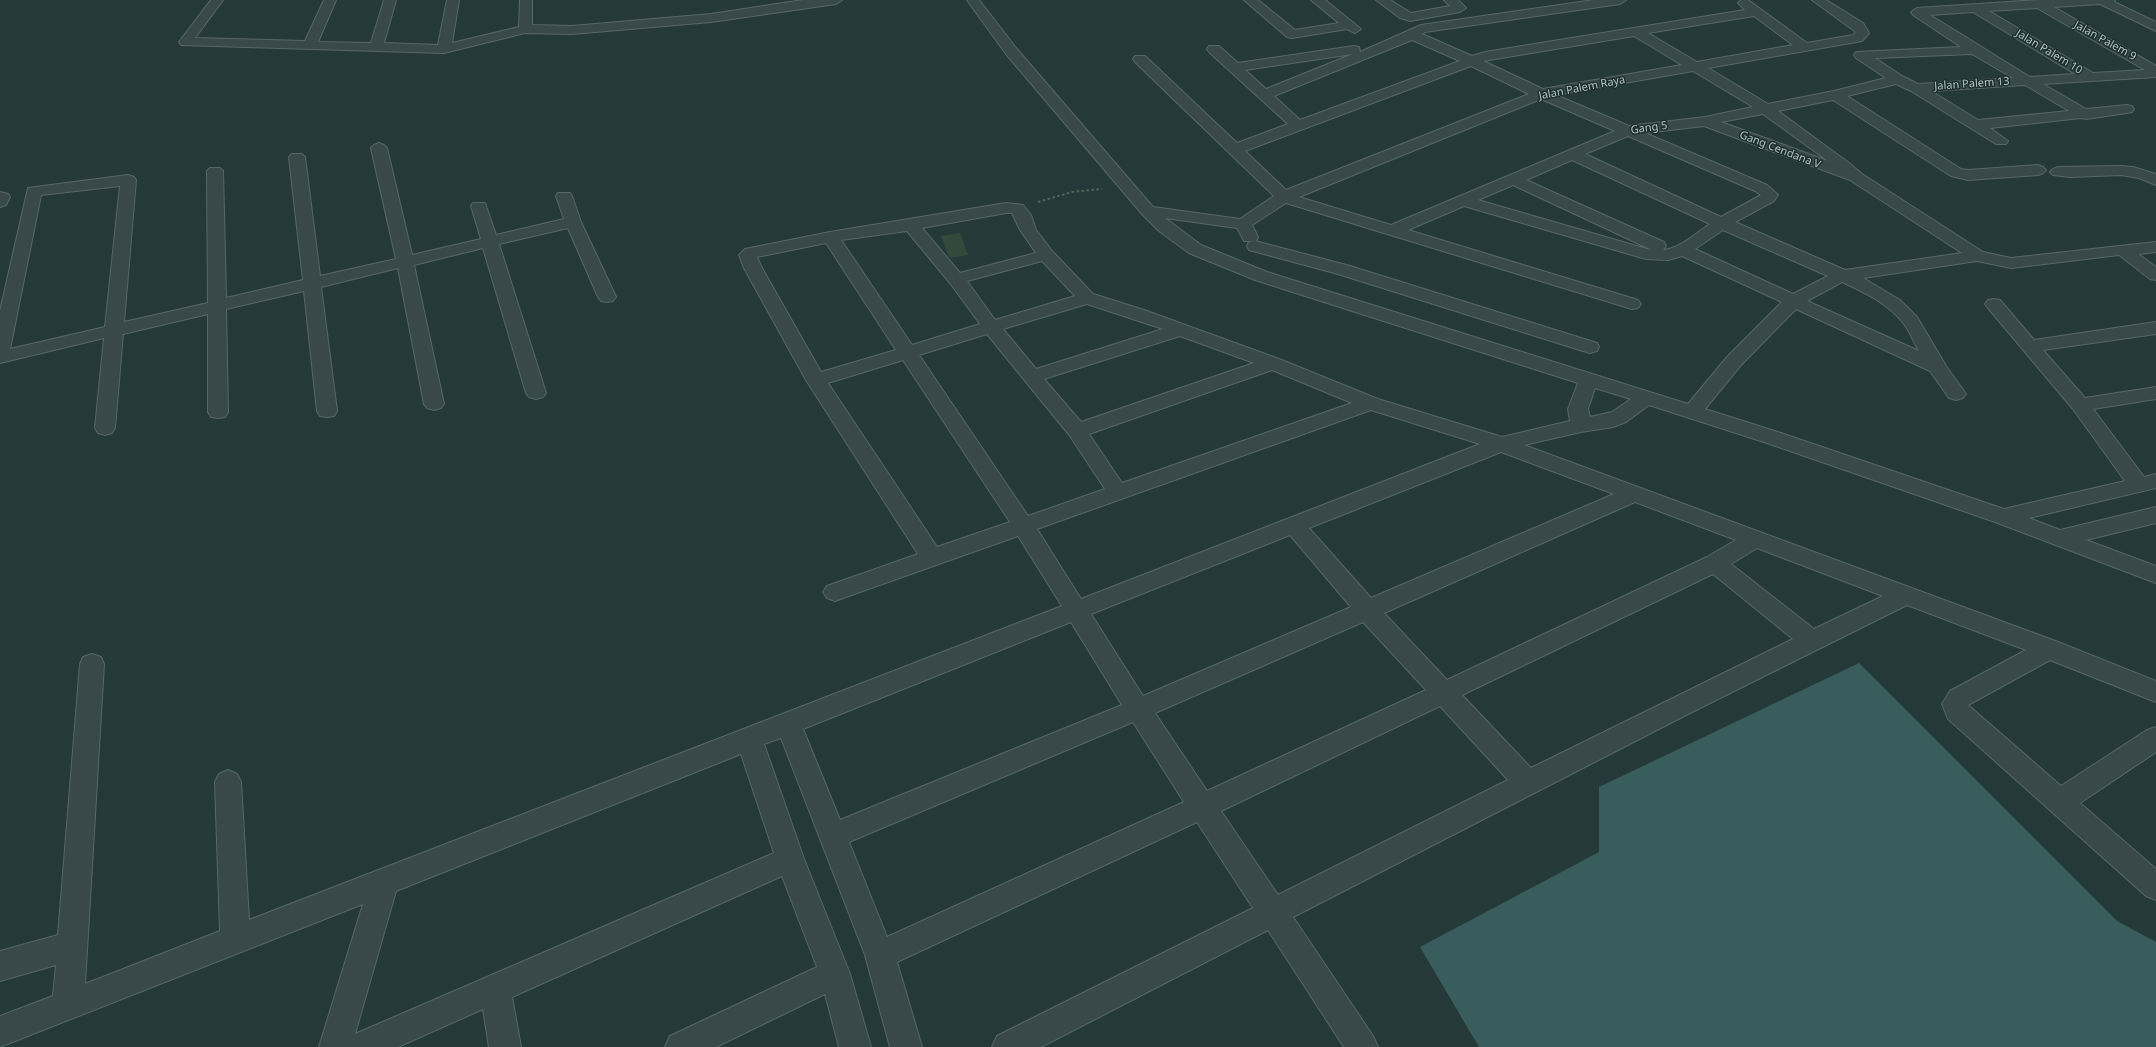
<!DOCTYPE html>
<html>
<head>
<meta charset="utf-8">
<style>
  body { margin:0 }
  canvas { display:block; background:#253939 }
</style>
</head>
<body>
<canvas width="2156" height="1047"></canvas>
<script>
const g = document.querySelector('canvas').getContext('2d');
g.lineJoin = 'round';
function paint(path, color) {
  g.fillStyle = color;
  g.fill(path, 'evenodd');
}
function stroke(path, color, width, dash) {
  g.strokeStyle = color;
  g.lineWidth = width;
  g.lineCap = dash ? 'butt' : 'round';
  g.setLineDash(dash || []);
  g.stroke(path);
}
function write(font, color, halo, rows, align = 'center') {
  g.font = font + ' "Noto Sans",sans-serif';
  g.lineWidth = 3;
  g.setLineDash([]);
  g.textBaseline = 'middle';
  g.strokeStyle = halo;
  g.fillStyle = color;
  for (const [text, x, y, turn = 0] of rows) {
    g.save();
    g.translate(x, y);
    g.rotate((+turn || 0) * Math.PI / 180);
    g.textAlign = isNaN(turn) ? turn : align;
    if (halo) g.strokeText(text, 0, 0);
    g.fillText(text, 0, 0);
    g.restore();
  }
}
const green = new Path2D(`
  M 960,233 L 968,255 L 949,258 L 941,236 Z`);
const water = new Path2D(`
  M 1859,663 L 2117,921 L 2156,942 L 2156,1047 L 1479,1047 L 1420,947 L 1599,852 L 1599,787 Z`);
const path = new Path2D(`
  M 1038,202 L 1072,192 L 1102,189`);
const street = new Path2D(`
  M 211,0 L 223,0 L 195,38 L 305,41 L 324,0 L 336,0 L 318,42 L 371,43 L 384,0 L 396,0 L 384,43 L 438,45 L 447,0 L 459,0 L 452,43 L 519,27 L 520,0 L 532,0 L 532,25 L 572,26 L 711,14 L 803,0 L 842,0 L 836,4 L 711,22 L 572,34 L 525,33 L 444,53 L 181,45 L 179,42 Z
  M 967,0 L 979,0 L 1016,48 L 1153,207 L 1240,219 L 1274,196 L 1135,62 L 1133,59 L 1135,56 L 1145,56 L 1237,143 L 1288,124 L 1209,52 L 1207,49 L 1209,46 L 1219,46 L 1238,63 L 1354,46 L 1359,47 L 1360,52 L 1421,25 L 1594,0 L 1626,0 L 1620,4 L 1425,32 L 1422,34 L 1472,56 L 1485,52 L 1745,10 L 1738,3 L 1741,0 L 1748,0 L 1807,43 L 1853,35 L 1856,32 L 1812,0 L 1826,0 L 1863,23 L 1869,33 L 1862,41 L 1708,68 L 1768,104 L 1834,91 L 1886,78 L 1856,58 L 1854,55 L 1856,52 L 1961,47 L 1913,15 L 1911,12 L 1917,8 L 2039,0 L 2115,0 L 2114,2 L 2156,22 L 2156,31 L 2100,4 L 2054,7 L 2156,66 L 2156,77 L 2043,84 L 2086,109 L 2127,105 L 2132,106 L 2134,109 L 2132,112 L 2127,113 L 2086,119 L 2081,118 L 1990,128 L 2008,141 L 2006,144 L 1996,144 L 1911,91 L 1896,84 L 1847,96 L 1961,169 L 1968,170 L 2038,165 L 2043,167 L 2046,170 L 2043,173 L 2038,175 L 1968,180 L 1951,176 L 1833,100 L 1778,111 L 1849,163 L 1862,174 L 1983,252 L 2011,258 L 2156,242 L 2156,252 L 2138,254 L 2156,267 L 2156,280 L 2150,279 L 2119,255 L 2011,268 L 1977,261 L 1863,278 L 1900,300 L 1917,317 L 1946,366 L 1966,394 L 1963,398 L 1956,400 L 1949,398 L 1930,371 L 1796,309 L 1741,365 L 1705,409 L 1781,433 L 2004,509 L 2125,481 L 2073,409 L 1988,308 L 1985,304 L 1988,300 L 1994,299 L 2000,300 L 2034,340 L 2156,322 L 2156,334 L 2043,350 L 2085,398 L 2156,387 L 2156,399 L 2093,409 L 2144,477 L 2156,474 L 2156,488 L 2029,518 L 2060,530 L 2156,507 L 2156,523 L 2086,540 L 2156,566 L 2156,583 L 1995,522 L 1767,443 L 1649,405 L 1626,422 L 1613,427 L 1581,432 L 1524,445 L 2058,642 L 2156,681 L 2156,702 L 2050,660 L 1968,705 L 2061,786 L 2147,730 L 2156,727 L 2156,752 L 2080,803 L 2156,869 L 2156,900 L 2146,896 L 1948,719 L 1942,704 L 1950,691 L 2026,650 L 1907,605 L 1688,714 L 1293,917 L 1373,1036 L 1378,1047 L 1344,1047 L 1268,930 L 1041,1047 L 992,1047 L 997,1036 L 1253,908 L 1197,822 L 897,962 L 922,1047 L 890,1047 L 865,955 L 781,738 L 764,744 L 804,859 L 850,974 L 871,1047 L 839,1047 L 825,994 L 716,1047 L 665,1047 L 670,1036 L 817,967 L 782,876 L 512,997 L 521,1047 L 489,1047 L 483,1009 L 398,1047 L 319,1047 L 363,904 L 0,1047 L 0,1016 L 53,996 L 56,965 L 0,981 L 0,951 L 58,935 L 80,664 L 83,657 L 92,654 L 101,657 L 104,664 L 85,984 L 220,931 L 215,782 L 219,774 L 228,770 L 237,774 L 241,782 L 249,920 L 1062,606 L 1018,536 L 843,598 L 835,601 L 827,598 L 823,592 L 827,586 L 918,554 L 806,380 L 744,268 L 739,255 L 745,249 L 830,232 L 1006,203 L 1023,205 L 1031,215 L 1036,230 L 1052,251 L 1093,294 L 1144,310 L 1279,359 L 1378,399 L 1502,437 L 1570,421 L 1568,409 L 1578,383 L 1255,280 L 1189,253 L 1159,231 L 1142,214 L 1006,54 ZM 2037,8 L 2145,70 L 2093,73 L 1989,11 ZM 1973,12 L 2075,74 L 2030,77 L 1930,15 ZM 1754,16 L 1793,45 L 1697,62 L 1648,33 ZM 1634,36 L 1682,65 L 1543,89 L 1483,61 ZM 1412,40 L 1460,61 L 1300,120 L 1274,96 ZM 1353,54 L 1266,89 L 1245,70 ZM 1972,54 L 2013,78 L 1918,84 L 1902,76 L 1875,58 ZM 1471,66 L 1529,94 L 1286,190 L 1245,151 ZM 1693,71 L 1753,107 L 1705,117 L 1629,126 L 1556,95 ZM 2025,85 L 2069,111 L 1978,120 L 1931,91 ZM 1541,99 L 1615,131 L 1391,225 L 1299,197 ZM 1763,114 L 1828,161 L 1721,122 ZM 1704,126 L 1850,180 L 1962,253 L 1845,270 L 1735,222 L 1774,201 L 1778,195 L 1767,185 L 1645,133 ZM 1628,136 L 1755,191 L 1761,195 L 1721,217 L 1585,154 ZM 1572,160 L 1710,224 C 1696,233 1681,248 1663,250 L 1666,246 L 1664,242 L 1526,180 ZM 1513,185 L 1652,250 L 1647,249 L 1478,200 ZM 1286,203 L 1632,309 L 1638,308 L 1641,304 L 1638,300 L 1408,230 L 1464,206 L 1646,259 L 1668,260 L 1682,256 L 1782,302 L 1727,357 L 1688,404 L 1267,272 L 1201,245 L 1165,218 L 1237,228 L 1244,241 L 1256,241 L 1258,237 L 1252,225 ZM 1006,213 L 1012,213 L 1020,230 L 1036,253 L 960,273 L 922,228 ZM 1723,230 L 1828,276 L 1793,294 L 1695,249 ZM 907,231 L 950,283 L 980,324 L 912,345 L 841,240 ZM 826,243 L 896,350 L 821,372 L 762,268 L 757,257 ZM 1042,261 L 1075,296 L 995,320 L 967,281 ZM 1842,282 C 1864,292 1889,304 1904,324 C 1910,332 1914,343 1919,351 L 1807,301 ZM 1087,304 L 1163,329 L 1036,369 L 1003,329 ZM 987,334 L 1070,436 L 1105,489 L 1028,516 L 919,355 ZM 1180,336 L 1254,363 L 1081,422 L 1044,379 ZM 903,360 L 1010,522 L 937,547 L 828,383 ZM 1272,370 L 1352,403 L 1122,483 L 1089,434 ZM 1595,388 L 1631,399 L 1612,412 L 1590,417 L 1588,409 ZM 1371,410 L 1480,444 L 1081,599 L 1037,529 ZM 1501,452 L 1614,494 L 1371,598 L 1309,528 ZM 1635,502 L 1736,540 L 1707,557 L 1447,680 L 1384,613 ZM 1290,535 L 1351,607 L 1143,696 L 1091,614 ZM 1757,548 L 1883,596 L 1814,629 L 1731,564 ZM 1713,574 L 1793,639 L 1531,768 L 1462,695 ZM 1071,622 L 1122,705 L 840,820 L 803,729 ZM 1363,622 L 1426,690 L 1207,791 L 1155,713 ZM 1440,706 L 1508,780 L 1278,895 L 1221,811 ZM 1133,722 L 1184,802 L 887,937 L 849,842 ZM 741,754 L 774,853 L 355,1034 L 396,891 Z
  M 1244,0 L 1258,0 L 1295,30 L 1339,23 L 1311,0 L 1325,0 L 1361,29 L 1355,33 L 1347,29 L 1292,38 L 1287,37 Z
  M 1376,0 L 1390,0 L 1411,13 L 1450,6 L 1444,0 L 1458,0 L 1466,8 L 1460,12 L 1410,21 L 1400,18 Z
  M 379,143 L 384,145 L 387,148 L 412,255 L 481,239 L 471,206 L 473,203 L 485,203 L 496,235 L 564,219 L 556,196 L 558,193 L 570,193 L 572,196 L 581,222 L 616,297 L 613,301 L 607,302 L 601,301 L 598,297 L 568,228 L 499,244 L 546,393 L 543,397 L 536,399 L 529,397 L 526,393 L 483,248 L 414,265 L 444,404 L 441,408 L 434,410 L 427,408 L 424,404 L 398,268 L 321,287 L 337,411 L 334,416 L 327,417 L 320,416 L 317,411 L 304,291 L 226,309 L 228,412 L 225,417 L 218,418 L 211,417 L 208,412 L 208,314 L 123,334 L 115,428 L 112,433 L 105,435 L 98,433 L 95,428 L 104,338 L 0,363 L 0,311 L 28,188 L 128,175 L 134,177 L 136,180 L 124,322 L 208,303 L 207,171 L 210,168 L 220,168 L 223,171 L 226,298 L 303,280 L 289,157 L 292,154 L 302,154 L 305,157 L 320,276 L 396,259 L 371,148 L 374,145 ZM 120,186 L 105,327 L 10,349 L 41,195 Z
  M 2121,166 L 2133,167 L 2156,174 L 2156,185 L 2139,178 L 2121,175 L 2070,177 L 2053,175 L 2050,172 L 2053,169 L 2058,167 Z
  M 0,192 L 8,194 L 10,197 L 6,205 L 0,207 Z
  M 1255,241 L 1350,266 L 1597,343 L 1599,347 L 1597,351 L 1590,353 L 1583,351 L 1338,274 L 1249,250 L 1247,246 L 1249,242 Z`);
const farStreetnames = [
  ["Jalan Palem 9",2105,41,29],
  ["Jalan Palem 10",2049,52,31],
  ["Jalan Palem 13",1972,84,-4],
  ["Jalan Palem Raya",1582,88,-11],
  ["Gang 5",1649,128,-8],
  ["Gang Cendana V",1780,150,21]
];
paint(green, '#34483b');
paint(water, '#395c5c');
stroke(street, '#576767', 2);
stroke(path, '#53645d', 2, [2.5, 2.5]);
paint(street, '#39494a');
write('11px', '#b4c5c5', '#1e2e2e', farStreetnames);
</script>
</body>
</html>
